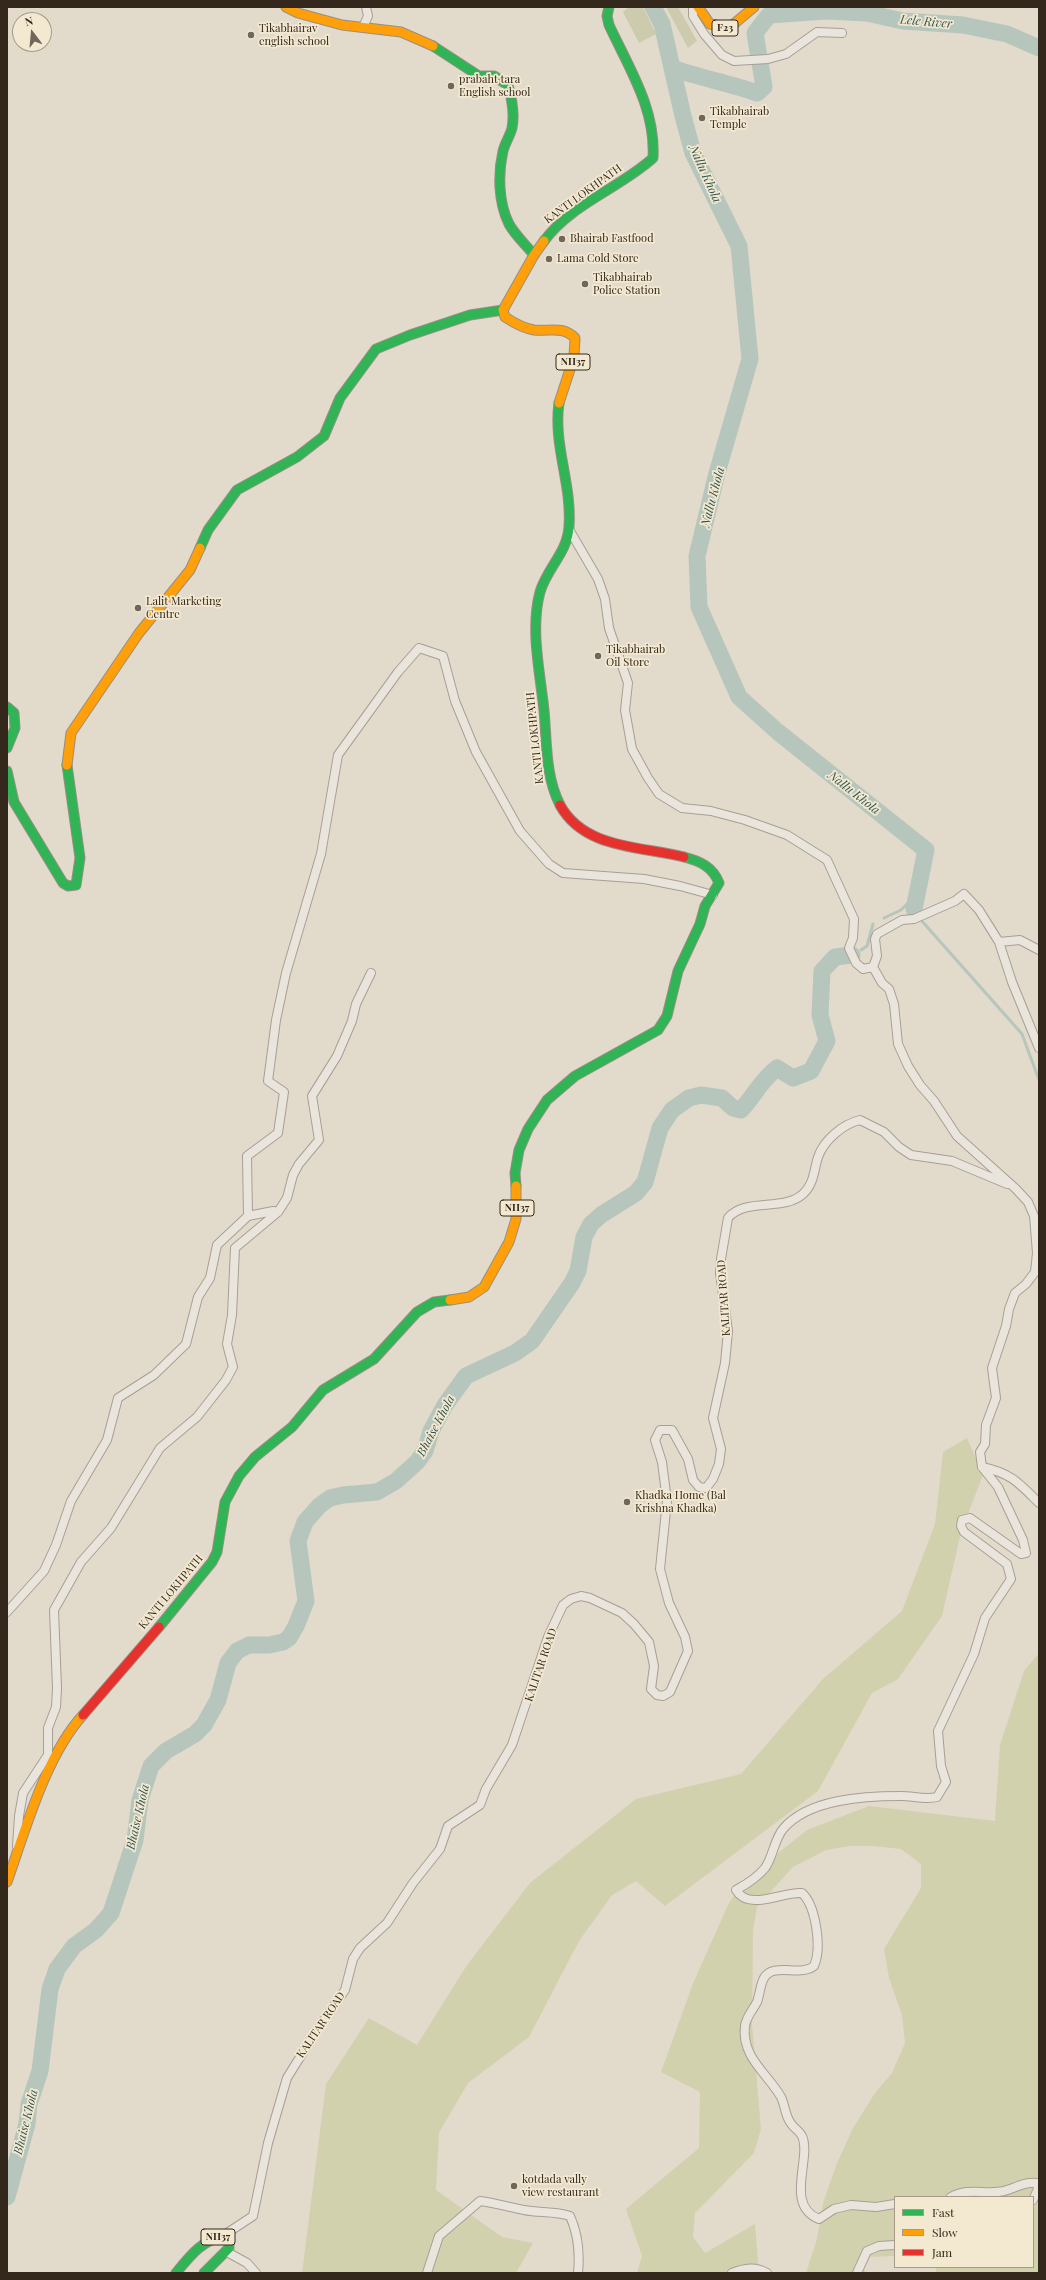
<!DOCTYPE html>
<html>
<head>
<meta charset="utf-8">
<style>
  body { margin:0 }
  #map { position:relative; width:1046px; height:2280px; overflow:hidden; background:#e2dacb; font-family:"Playfair Display",serif }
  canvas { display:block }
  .frame { position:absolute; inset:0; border:8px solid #34281d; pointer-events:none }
  .legend { position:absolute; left:894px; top:2196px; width:140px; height:72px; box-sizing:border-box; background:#f3e8d0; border:1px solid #a79b88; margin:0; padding:5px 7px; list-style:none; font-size:12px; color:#34281d }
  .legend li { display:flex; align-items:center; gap:8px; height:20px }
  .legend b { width:20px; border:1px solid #a79b88 }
  .north { position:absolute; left:12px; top:12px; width:40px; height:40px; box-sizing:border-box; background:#f3e8d0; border:1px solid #a79b88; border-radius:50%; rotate:344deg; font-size:11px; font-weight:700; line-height:16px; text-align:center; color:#34281d }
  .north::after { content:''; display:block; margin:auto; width:14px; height:18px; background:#71665a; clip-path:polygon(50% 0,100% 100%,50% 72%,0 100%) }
</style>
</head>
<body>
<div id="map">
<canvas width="1046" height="2280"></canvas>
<div class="frame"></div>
<ul class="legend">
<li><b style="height:5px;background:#30b455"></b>Fast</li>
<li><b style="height:5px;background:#ff9f0a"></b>Slow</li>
<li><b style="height:5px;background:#e5322d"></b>Jam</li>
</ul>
<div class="north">N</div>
</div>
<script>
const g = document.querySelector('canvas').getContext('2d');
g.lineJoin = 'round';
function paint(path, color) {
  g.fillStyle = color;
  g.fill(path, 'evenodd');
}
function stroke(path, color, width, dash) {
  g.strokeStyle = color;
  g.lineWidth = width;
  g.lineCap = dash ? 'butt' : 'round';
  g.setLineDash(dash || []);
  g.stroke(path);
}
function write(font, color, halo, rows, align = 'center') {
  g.font = font + ' "Playfair Display",serif';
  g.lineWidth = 3.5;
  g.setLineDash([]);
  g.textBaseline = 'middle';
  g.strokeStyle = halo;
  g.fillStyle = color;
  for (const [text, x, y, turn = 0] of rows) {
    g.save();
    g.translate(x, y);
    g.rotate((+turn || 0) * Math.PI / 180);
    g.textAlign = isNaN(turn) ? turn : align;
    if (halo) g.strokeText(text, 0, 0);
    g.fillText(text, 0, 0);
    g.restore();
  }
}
const green = new Path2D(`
  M 967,1438 L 983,1475 L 961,1532 L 942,1616 L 898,1679 L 872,1693 L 818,1791 L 665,1906 L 636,1881 L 612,1895 L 579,1941 L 529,2037 L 468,2083 L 439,2133 L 436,2190 L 502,2237 L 533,2243 L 516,2273 L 302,2273 L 326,2084 L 369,2018 L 417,2045 L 467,1965 L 530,1883 L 636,1799 L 741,1774 L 823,1679 L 902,1611 L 935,1524 L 943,1452 Z
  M 1039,1653 L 1039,2273 L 936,2273 L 936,2267 L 1033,2267 L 1033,2197 L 895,2197 L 895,2256 L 870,2257 L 864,2269 L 866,2273 L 806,2273 L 817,2239 L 823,2203 L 837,2163 L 853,2128 L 875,2093 L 892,2073 L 905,2043 L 902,2015 L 889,1978 L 884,1949 L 921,1888 L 921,1864 L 901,1849 L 873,1846 L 850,1846 L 826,1850 L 793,1867 L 757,1907 L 753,1931 L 752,2024 L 761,2129 L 754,2153 L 695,2213 L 693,2237 L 705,2253 L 755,2224 L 759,2273 L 637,2273 L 642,2256 L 626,2209 L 699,2148 L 700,2092 L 661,2072 L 694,1981 L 728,1905 L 743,1881 L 807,1830 L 869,1806 L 995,1821 L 1000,1745 L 1024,1671 Z`);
const cemetery = new Path2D(`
  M 629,7 L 643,7 L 656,34 L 639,43 L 623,12 Z
  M 666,7 L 678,7 L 697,41 L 688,48 Z`);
const stream = new Path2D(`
  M 884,918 L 901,910 L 917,894
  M 921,920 L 1022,1034 L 1039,1080
  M 861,950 L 867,946 L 873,924`);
const river = new Path2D(`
  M 653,7 L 662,24 L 683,116 L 693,153 L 739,246 L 750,359 L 717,473 L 697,556 L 699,607 L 739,697 L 778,732 L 926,850 L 914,909
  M 672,68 C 700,78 729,83 757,93 L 764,87 L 755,33 L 769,15 L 826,11 L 867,13 L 903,21 L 963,25 L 1007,34 L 1039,48
  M 7,2197 L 27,2124 L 29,2104 L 40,2071 L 50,1989 L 57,1969 L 74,1946 L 96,1930 L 111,1913 L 135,1840 L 140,1800 L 151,1766 L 166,1751 L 195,1734 L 204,1725 L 218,1700 L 228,1663 L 237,1651 L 249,1645 L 269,1645 L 283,1642 L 289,1638 L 296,1626 L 306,1601 L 298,1541 L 305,1522 L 319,1506 L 330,1498 L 343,1495 L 377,1492 L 396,1481 L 417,1462 L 425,1451 L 431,1431 L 445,1405 L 466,1376 L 515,1353 L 532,1341 L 572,1283 L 578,1271 L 584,1237 L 591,1224 L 601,1215 L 636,1193 L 645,1182 L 660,1128 L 672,1110 L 689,1098 L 701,1095 L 722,1098 L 733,1108 L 741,1110 C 755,1095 760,1081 777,1068 L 793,1078 L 811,1071 L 827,1041 L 820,1015 L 822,971 L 835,957 L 852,955`);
const street = new Path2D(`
  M 693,7 L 693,16 L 704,34 L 722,55 L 734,61 L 768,59 L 786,54 L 817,32 L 842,33
  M 363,27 L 368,16 L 366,7
  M 570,531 L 598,579 L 605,599 L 609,628 L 628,683 L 625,710 L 632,749 L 648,778 L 659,794 L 682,808 L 711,811 L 745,820 L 787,835 L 827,860 L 854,919 L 853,938 L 849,948 L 856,963 L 863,969 L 873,967
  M 999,942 L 1020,940 L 1039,950
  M 248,1216 L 273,1211 L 278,1212
  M 982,1467 C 1011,1473 1019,1483 1039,1503
  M 7,1612 L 44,1571 L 56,1545 L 71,1501 L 107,1440 L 118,1398 L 154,1375 L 186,1344 L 198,1297 L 210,1278 L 217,1245 L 248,1216 L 247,1156 L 278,1133 L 284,1092 L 268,1081 L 276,1020 L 286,973 L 321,854 L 338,755 L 398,672 L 419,648 L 443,656 L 455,701 L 476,752 L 520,831 L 549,864 L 563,873 L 644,879 L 680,886 L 713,895
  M 17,1846 L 19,1816 L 23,1793 L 48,1755 L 48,1728 L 56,1707 L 57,1688 L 54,1610 L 81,1562 L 111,1528 L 160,1448 L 197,1417 L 226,1380 L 233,1367 L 227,1344 L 232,1315 L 235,1248 L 278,1212 L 287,1198 L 293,1175 L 299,1164 L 319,1140 L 312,1096 L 337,1056 L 352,1021 L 356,1004 L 371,973
  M 951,2197 C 968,2187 986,2195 1004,2191 C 1015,2188 1026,2181 1037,2183 L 1038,2189 L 1033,2200
  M 895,2204 L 876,2207 L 851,2205 L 834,2209 L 819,2219 C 784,2205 812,2158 802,2136 C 799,2130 793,2128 790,2122 C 785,2115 785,2105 781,2097 C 768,2074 741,2057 745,2026 C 746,2017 753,2010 757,2002 C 760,1994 760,1985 764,1978 C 773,1962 801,1977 814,1966 C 822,1948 816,1906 802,1893 C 783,1891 749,1912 736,1890 C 747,1884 757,1878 765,1868 C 773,1857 774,1840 783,1829 C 808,1799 864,1796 901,1796 C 913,1796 925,1800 937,1797 L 946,1782 L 941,1766 L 938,1731 L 974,1654 L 985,1618 L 1011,1579 L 1007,1564 L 964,1532 L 961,1526 L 962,1520 L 970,1518 L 1021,1554 L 1026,1553 L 1023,1540 L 998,1487 L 982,1467 L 980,1452 L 985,1444 L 986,1425 L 996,1398 L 992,1368 L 1006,1326 L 1009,1309 L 1015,1293 L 1026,1284 L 1035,1272 L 1037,1253 L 1034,1216 L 1028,1202 L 1016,1189 L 957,1136 L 934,1101 L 920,1085 L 908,1066 L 898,1044 L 894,1004 L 889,989 L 882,983 L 873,967 L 877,956 L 875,939 L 877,934 L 902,920 L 914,919 L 955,901 L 964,894 L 979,910 L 999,942 L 1012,982 L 1039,1048
  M 221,2237 L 253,2216 L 268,2143 L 287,2078 L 315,2033 L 345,1990 L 353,1959 L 360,1948 L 387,1923 L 413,1883 L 440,1849 L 448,1826 L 480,1805 L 486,1789 L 512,1745 L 548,1637 L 563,1605 L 571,1599 L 581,1596 L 590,1598 L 622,1613 L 634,1624 L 649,1642 L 654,1666 L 651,1689 L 657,1695 L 663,1696 L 670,1692 L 688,1651 L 685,1637 L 669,1603 L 660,1569 L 667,1501 L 662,1462 L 655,1440 L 660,1430 L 672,1430 L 688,1459 L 693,1480 L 699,1487 L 706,1488 L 713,1479 L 719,1464 L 721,1449 L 713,1418 L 725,1363 L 728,1331 L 720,1273 L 721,1259 L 728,1218 C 746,1197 783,1212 803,1194 C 814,1184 814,1170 818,1157 C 824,1140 843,1124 860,1120 L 884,1132 L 899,1147 L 911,1155 L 952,1161 L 1007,1184
  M 227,2252 L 247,2263 L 256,2273
  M 427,2273 L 439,2236 L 480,2201 C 495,2203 509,2207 524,2210 C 539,2213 555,2211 570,2216 C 578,2234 580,2253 578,2273
  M 732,2273 C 745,2268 755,2266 767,2273
  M 857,2273 L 867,2251 L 879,2246 L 895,2245`);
const fast = new Path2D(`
  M 433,46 L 479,76 L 494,76 L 508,85 C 512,99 515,113 512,128 C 510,136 505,143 503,151 C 498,173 498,202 509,224 C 515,235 526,245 534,255
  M 544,241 C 571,204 620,188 653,158 C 656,109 629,68 609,25 L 607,16 L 609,7
  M 559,403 C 553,445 572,484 569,526 C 568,552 547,568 540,592 C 530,629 540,672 544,710 C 547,741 545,776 560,805
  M 200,548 L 208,530 L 237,490 L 297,457 L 324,436 L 340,398 L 376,349 L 410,335 L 470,315 L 503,310
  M 7,707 L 14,713 L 15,728 L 7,748
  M 7,771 L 14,802 L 63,883 L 68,886 L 76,885 L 80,858 L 67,765
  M 516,1186 L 515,1173 L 519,1150 L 528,1129 L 547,1100 L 575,1076 L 658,1030 L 667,1016 L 678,971 L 700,924 L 705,906 L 719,883 C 713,867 700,861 684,857
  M 159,1627 L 212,1562 L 217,1552 L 225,1502 L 239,1476 L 255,1457 L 292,1427 L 323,1390 L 374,1359 L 417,1312 L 434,1302 L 450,1300
  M 176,2273 C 189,2257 203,2238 225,2237 L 229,2242 L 229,2248 L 204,2273`);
const slow = new Path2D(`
  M 286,7 L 298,13 L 342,25 L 401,32 L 433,46
  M 698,7 L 710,24 L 729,28 L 754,7
  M 544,241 L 534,255 L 503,310 L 505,317 C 514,323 523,328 534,330 C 549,332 562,325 575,338 L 574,357 L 559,403
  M 67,765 L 71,733 L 139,633 L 190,570 L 200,548
  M 450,1300 L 469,1297 L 484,1287 L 509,1242 L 516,1219 L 516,1186
  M 7,1882 C 25,1831 46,1755 83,1715`);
const jam = new Path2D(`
  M 560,805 C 584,849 640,846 684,857
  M 83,1715 L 159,1627`);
const markers = [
  [251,35,4,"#71665a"],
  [451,86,4,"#71665a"],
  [702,118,4,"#71665a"],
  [562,239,4,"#71665a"],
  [549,259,4,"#71665a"],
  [585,284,4,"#71665a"],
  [138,608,4,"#71665a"],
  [598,656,4,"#71665a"],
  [627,1502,4,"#71665a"],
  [514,2186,4,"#71665a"]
];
const shields = [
  [725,28,26],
  [573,362,34],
  [517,1208,34],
  [218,2237,34]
];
const shieldNames = [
  ["F23",725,28],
  ["NH37",573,362],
  ["NH37",517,1208],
  ["NH37",218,2237]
];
const poiNames = [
  ["Tikabhairav",259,29],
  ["english school",259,42],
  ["prabaht tara",459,80],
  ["English school",459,93],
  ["Tikabhairab",710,112],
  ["Temple",710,125],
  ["Bhairab Fastfood",570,239],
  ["Lama Cold Store",557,259],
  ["Tikabhairab",593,278],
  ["Police Station",593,291],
  ["Lalit Marketing",146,602],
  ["Centre",146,615],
  ["Tikabhairab",606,650],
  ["Oil Store",606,663],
  ["Khadka Home (Bal",635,1496],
  ["Krishna Khadka)",635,1509],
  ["kotdada vally",522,2180],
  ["view restaurant",522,2193]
];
const streetNames = [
  ["KANTI LOKHPATH",583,194,-36],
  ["KANTI LOKHPATH",535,738,-96],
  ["KALITAR ROAD",724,1298,-94],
  ["KANTI LOKHPATH",171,1592,-50],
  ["KALITAR ROAD",541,1665,-71],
  ["KALITAR ROAD",321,2025,-56]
];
const waterNames = [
  ["Lele River",926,22,5],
  ["Nallu Khola",705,174,66],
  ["Nallu Khola",713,497,-75],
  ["Nallu Khola",854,793,38],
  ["Bhaise Khola",436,1426,-62],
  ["Bhaise Khola",138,1817,-77],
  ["Bhaise Khola",26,2122,-76]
];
paint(green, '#d2d1ad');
paint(cemetery, '#cccbad');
stroke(stream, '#b6c6bc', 3);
stroke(river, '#b6c6bc', 17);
stroke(street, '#a79f94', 10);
stroke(fast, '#978f84', 11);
stroke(slow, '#978f84', 11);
stroke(jam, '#978f84', 11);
stroke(street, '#eae5dc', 8);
stroke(fast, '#30b455', 9);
stroke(slow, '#ff9f0a', 9);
stroke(jam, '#e5322d', 9);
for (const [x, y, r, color] of markers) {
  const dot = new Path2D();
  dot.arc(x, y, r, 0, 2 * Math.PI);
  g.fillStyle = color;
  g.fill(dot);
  stroke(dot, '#f3e8d0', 1.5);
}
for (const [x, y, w] of shields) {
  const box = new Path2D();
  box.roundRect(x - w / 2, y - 8, w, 16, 3);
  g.fillStyle = '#f3e8d0';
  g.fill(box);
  stroke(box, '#34281d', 1);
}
write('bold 10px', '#34281d', null, shieldNames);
write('11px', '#34281d', '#f3e8d0', poiNames, 'left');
write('11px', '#34281d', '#f3e8d0', streetNames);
write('italic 12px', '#2d5450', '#f3e8d0', waterNames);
</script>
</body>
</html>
